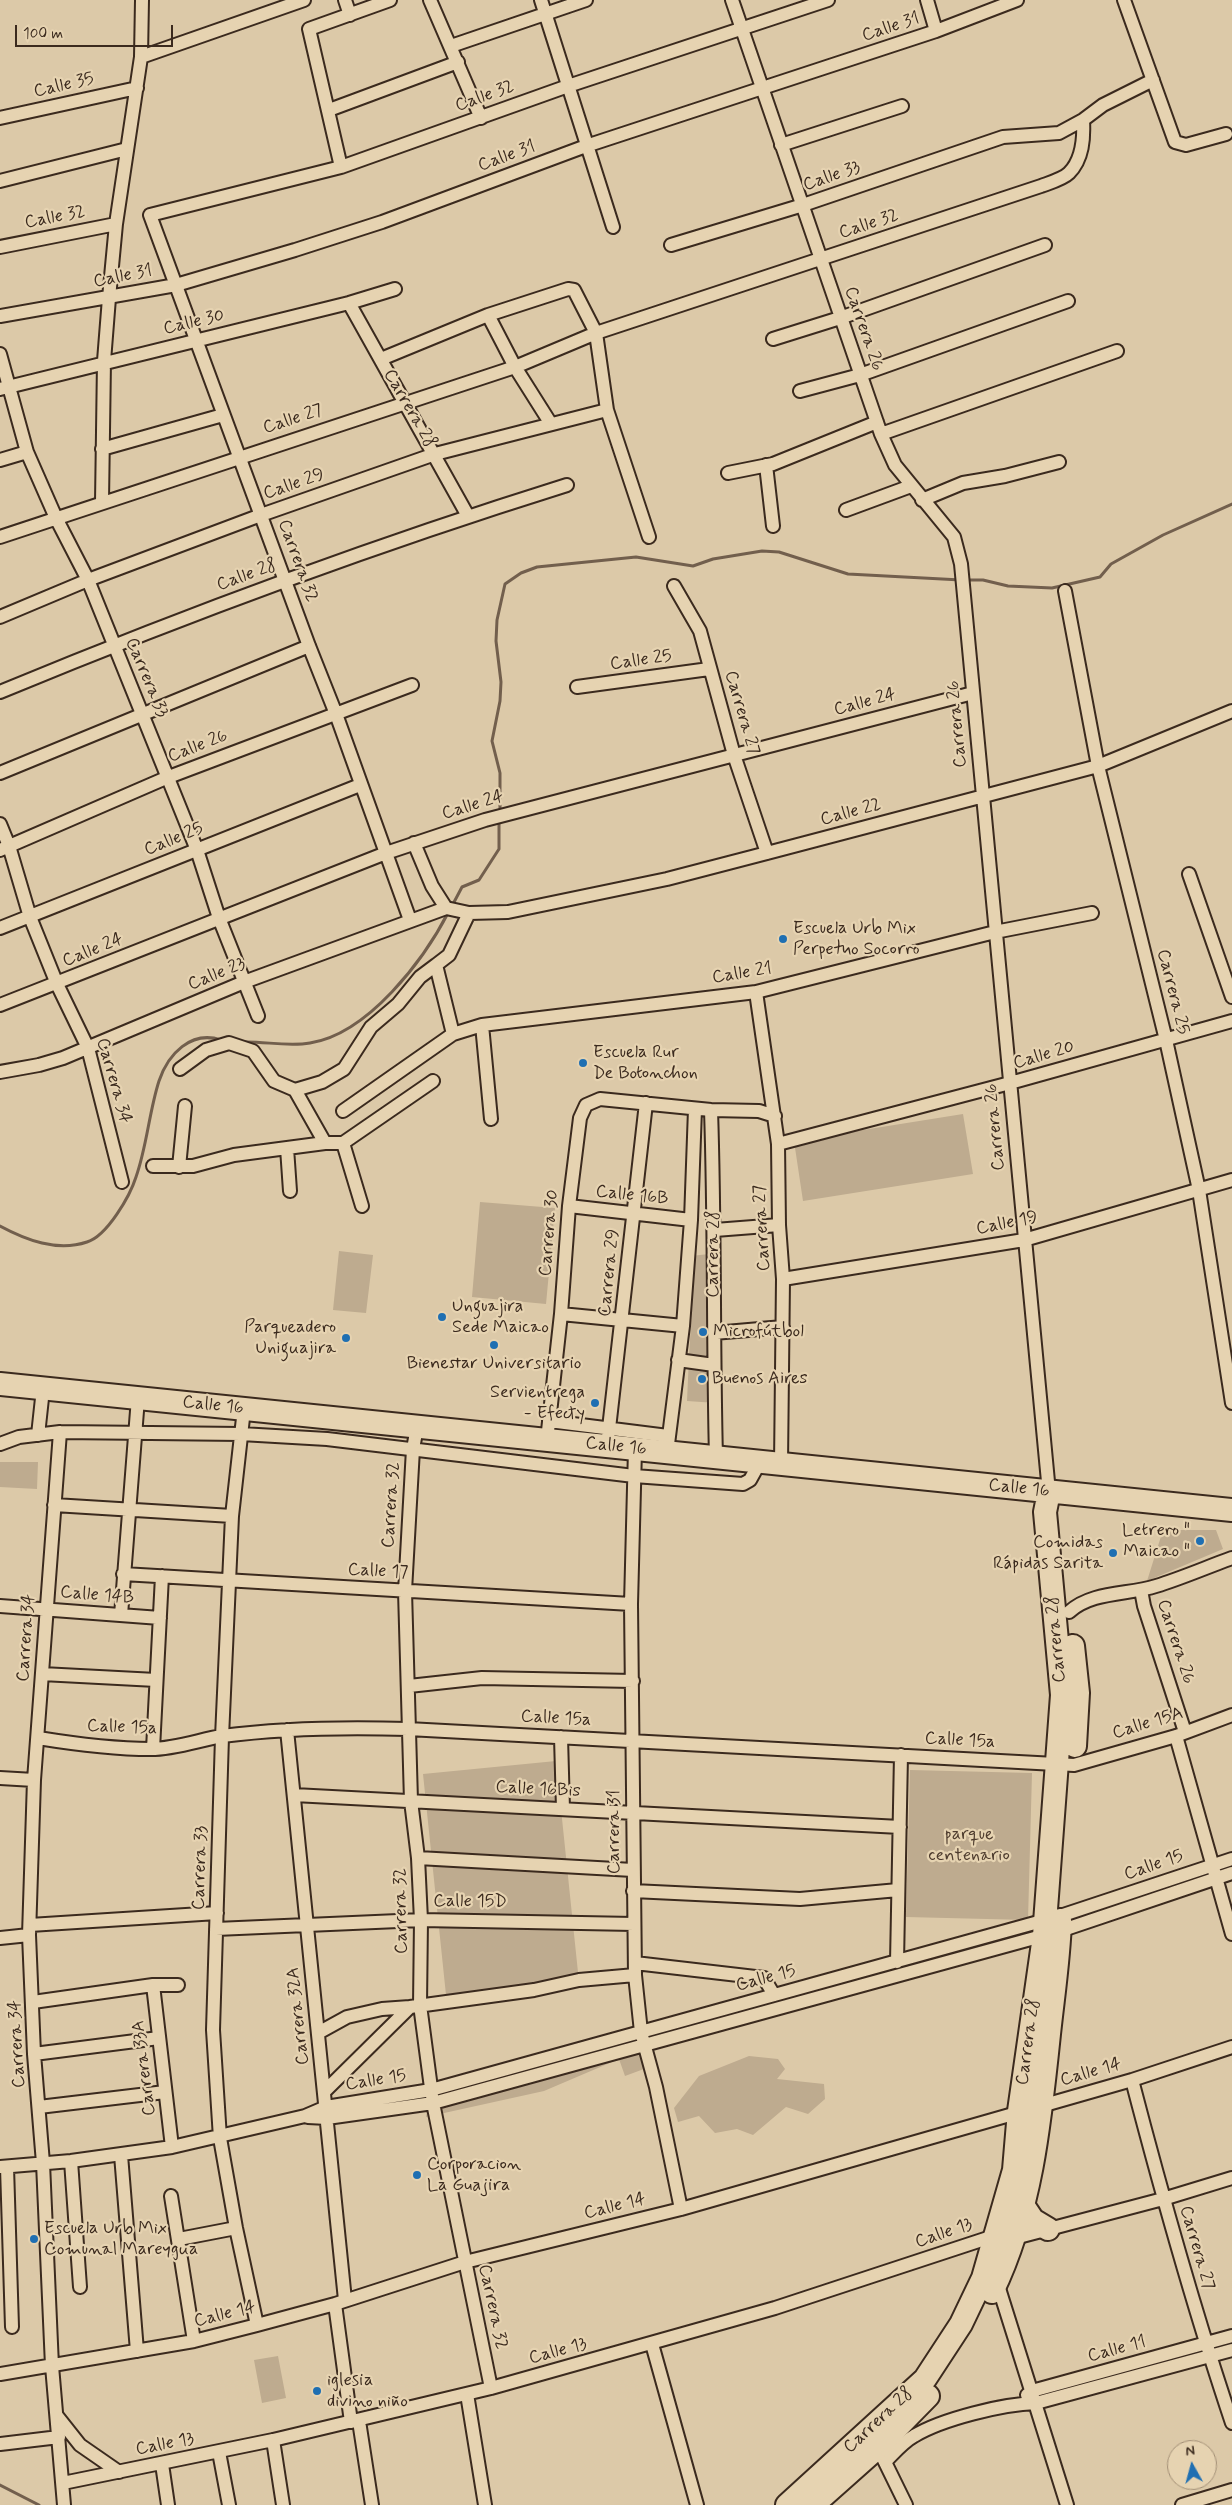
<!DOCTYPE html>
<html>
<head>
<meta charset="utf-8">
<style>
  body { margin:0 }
  #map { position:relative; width:1232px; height:2505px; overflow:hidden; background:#dcc9a8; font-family:Mynerve,sans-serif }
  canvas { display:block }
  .north { position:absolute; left:1167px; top:2440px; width:50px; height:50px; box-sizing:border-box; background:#e6d3b1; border:1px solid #a28f76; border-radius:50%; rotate:353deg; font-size:14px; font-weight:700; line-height:20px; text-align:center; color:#3b2a1e }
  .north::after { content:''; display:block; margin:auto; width:18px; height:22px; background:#1f6fb2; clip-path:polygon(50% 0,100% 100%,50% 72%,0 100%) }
  .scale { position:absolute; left:15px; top:25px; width:158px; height:22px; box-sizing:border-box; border:2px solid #3b2a1e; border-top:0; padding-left:6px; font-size:15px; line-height:18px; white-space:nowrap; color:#3b2a1e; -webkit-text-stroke:4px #e6d3b1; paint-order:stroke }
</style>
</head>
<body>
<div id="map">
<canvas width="1232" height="2505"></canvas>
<div class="north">N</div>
<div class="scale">100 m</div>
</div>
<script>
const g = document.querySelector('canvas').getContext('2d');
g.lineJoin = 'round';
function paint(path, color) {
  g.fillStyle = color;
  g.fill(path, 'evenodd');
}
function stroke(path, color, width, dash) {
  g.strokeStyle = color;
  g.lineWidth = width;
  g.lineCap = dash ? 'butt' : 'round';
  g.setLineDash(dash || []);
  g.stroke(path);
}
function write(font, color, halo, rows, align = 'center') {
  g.font = font + ' Mynerve,sans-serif';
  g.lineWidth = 4.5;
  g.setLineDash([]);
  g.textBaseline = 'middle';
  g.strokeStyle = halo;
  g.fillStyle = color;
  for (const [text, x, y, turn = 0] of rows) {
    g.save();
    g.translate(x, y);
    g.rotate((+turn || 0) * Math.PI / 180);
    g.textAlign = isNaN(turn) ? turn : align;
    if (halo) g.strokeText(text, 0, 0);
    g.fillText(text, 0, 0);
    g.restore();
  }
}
const green = new Path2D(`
  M 963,1114 L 973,1174 L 803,1201 L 794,1141 Z
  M 480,1202 L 555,1208 L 546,1304 L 472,1297 Z
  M 339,1251 L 373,1255 L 366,1313 L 333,1310 Z
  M 709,1254 L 715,1356 L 689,1355 L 692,1308 L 691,1256 Z
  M 689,1357 L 716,1358 L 716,1403 L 687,1401 Z
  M 0,1462 L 38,1462 L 37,1489 L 0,1487 Z
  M 1163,1530 L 1216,1530 L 1223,1549 L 1147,1581 Z
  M 556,1761 L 579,1982 L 446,1995 L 423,1774 Z
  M 910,1770 L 1032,1773 L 1028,1920 L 906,1917 Z
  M 639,2037 L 652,2066 L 625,2076 L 619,2059 L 544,2091 L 426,2117 L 429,2097 Z
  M 749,2056 L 778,2059 L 785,2069 L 777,2079 L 824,2084 L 825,2099 L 808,2114 L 786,2107 L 753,2135 L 737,2129 L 715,2133 L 699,2116 L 678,2122 L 674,2108 L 699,2076 Z
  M 278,2356 L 286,2398 L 262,2403 L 254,2360 Z`);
const stream = new Path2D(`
  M 967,580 L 983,580 L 1008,586 L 1052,588 L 1100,577 L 1111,564 L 1163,535 L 1232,504
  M 500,812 L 500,773 L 492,741 L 500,701 L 501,682 L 496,641 L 497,620 L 505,584 L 521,573 L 537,567 L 636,557 L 693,566 L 713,559 L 762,551 L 779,552 L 848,574 L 961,580
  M 452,906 L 462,887 L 479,880 L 499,849 L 499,819
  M 242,1042 C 264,1041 287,1047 310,1043 C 368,1034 424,960 449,911
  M 0,1226 C 26,1240 57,1252 87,1242 C 107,1236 130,1196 136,1177 C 147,1146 149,1112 159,1081 C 168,1054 191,1030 221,1040
  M 0,2485 L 39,2505`);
const street = new Path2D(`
  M 345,0 L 350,15
  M 430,0 L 481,118
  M 541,0 L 613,227
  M 732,0 L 881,434 L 895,465 L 954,537 L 961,564 L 1049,1492
  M 927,0 L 936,31
  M 1124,0 L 1175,142 L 1186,145 L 1226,134
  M 451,46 L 586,0
  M 141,57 L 304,0
  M 329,110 L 458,62
  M 0,118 L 137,88
  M 781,145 L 902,106
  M 341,167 L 309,29 L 390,0
  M 0,181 L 127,149
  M 671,245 L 803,205 L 1003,137 L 1059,133 L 1083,120 L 1103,105 L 1153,80
  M 0,247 L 116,224
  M 349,303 L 468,516
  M 488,315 L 515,367 L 551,424
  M 0,316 L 176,285 L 295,250 L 382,222 L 586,146 L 936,31 L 1017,0
  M 773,339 L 840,318 L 1045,245
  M 0,354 L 27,452 L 56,518 L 88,580 L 197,850 L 219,918 L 258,1016
  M 381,359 L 488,315 L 568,289 L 574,290 L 596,333 L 607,410 L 649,537
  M 0,389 L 349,303 L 395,289
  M 800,391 L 860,375 L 1068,301
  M 881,434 L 1117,351
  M 102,449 L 223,415
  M 0,460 L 27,452
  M 766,465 L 773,526
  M 728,473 L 773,464 L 877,422
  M 922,500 L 963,483 L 1005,476 L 1059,462
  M 102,502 L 104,361 L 109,298 L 116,224 L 141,57 L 142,0
  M 846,510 L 911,486
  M 0,537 L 515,367 L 596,333 L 1041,186 C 1049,183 1063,179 1069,173 C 1083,159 1084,138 1083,120
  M 674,586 L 700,631 L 734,755 L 767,853
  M 1065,591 L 1098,766 L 1166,1040 L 1199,1190 L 1232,1403
  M 0,617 L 88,580 L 261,515 L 435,454 L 607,410
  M 577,687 L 709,669
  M 0,692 C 186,615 375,545 567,485
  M 0,773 L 309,646
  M 0,824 L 9,846 L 30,917 L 57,984 L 88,1048 L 122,1182
  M 414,843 L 432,886 L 446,908
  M 0,850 L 166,778 L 412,685
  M 1189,874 L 1232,997
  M 446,908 L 469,913 L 508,912 L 667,879 L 767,853 L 1098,766 L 1232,711
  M 410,920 L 336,714 L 309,646 L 150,215 L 341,167 L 568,86 L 828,0
  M 0,928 L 360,785
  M 756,992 L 778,1144 L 779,1225 L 783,1279 L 781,1464
  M 0,1005 L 386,853 L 485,820 L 973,693
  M 482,1025 L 491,1119
  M 453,1034 L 436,965 L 449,955 L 469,913
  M 180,1069 L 206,1050 L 229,1043 L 253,1051 L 274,1081 L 295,1090 L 322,1082 L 344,1069 L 371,1027 L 398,1004 L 420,977 L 436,965
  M 0,1072 L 39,1065 L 63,1058 L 244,982 L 446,908
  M 295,1090 L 325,1143
  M 711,1110 C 715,1226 713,1341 716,1457
  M 343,1111 L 453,1034 L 482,1025 L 756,992 L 995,932 L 1092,913
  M 343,1143 L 362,1206
  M 778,1144 L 1010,1083 L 1232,1021
  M 287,1148 L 290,1191
  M 153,1166 L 193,1166 L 234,1155 L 325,1143 L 343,1143 L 433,1081
  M 179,1167 L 185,1106
  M 569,1206 L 691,1220
  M 715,1230 L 779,1225
  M 783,1279 L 1024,1240 L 1232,1180
  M 561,1314 L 683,1326
  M 714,1333 L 783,1327
  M 678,1360 L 714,1365
  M 244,1409 L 232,1516 L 222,1737 L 213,2030 L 220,2138 L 236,2228 L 257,2325
  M 549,1421 L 668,1436
  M 417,1427 L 413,1449 L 405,1591 L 411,1801 L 418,1858 L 421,1920 L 420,2005 L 433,2103 L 491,2388
  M 60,1432 L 34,1780 L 29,1935 L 34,2054 L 43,2163 L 52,2366 L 64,2505
  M 38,1435 L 43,1389
  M 547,1440 L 561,1314 L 569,1206 L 580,1118 L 586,1105 L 600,1099 L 711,1110 L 759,1111 L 775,1116
  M 0,1444 L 19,1437 L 60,1432 L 241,1434 L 327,1439 L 634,1476 L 743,1484 L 750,1480 L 760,1462
  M 607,1446 L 646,1103
  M 635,1449 L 631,1604 L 635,1975 L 641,2032 L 656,2087 L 681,2209
  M 667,1452 L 683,1326 L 691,1220 L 695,1109
  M 54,1505 L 232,1516
  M 123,1574 L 631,1604
  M 1141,1590 L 1144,1606 L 1185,1732
  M 0,1606 L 160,1618
  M 1069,1612 C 1092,1591 1128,1595 1156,1586 C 1182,1578 1207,1567 1232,1558
  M 121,1615 L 138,1398
  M 42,1674 L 156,1680
  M 409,1686 L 482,1678 L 633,1681
  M 287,1730 L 345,2300
  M 1176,1736 L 1232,1934
  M 561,1737 L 563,1809
  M 38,1738 C 75,1744 114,1749 151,1749 C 175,1749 199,1740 222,1736 C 284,1728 346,1727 408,1729 L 1074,1765 L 1176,1736 L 1232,1715
  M 153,1749 L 162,1576
  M 0,1778 L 34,1780
  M 294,1795 L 900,1827
  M 418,1858 L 633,1870
  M 633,1891 L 800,1899 L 898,1890
  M 30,1925 L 217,1913
  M 216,1929 L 421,1920 L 634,1924
  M 0,1938 L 29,1935
  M 897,1962 L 901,1755
  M 635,1963 L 764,1978 L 774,1995
  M 153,1985 L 172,2147
  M 33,2002 L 153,1985 L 178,1985
  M 318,2033 L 347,2017 L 382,2009 L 410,2007
  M 34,2054 L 159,2038
  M 1132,2080 C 1162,2195 1194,2310 1232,2423
  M 324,2092 L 410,2007 L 534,1990 L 579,1980 L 635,1975
  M 39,2107 L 165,2092
  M 308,2117 L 327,2118 L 433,2103 L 1060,1931 L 1232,1873
  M 121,2155 L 137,2351
  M 71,2161 L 80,2287
  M 0,2167 L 71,2161 L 172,2147 L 305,2116 L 326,2107 L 431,2090 L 1060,1916 L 1232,1859
  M 7,2167 L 12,2327
  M 171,2196 L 194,2341
  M 179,2239 L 236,2228
  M 1011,2239 L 1163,2199 L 1232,2178
  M 997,2282 L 1067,2505
  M 335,2304 L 351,2422
  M 652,2344 L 697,2505
  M 0,2374 L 194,2341 L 257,2325 L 335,2304 L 465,2262 L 681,2209 L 1132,2080 L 1232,2047
  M 467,2394 L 485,2505
  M 1027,2395 L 1032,2391 L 1232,2336
  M 57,2416 L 80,2445 L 119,2472
  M 359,2421 L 372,2505
  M 273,2440 L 283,2505
  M 0,2444 L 59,2437
  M 219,2452 L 229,2505
  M 882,2456 L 906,2505
  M 885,2462 C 894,2453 903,2442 914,2436 C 942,2419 1003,2404 1036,2403 L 1232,2350
  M 162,2464 L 168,2505
  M 63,2483 L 273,2440 L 491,2388 L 775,2308 L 997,2235
  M 1182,2505 L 1232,2490`);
const highway = new Path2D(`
  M 0,1384 L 1232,1510
  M 1073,1646 L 1078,1693 L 1075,1746
  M 1023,2205 L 1033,2220 L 1048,2229
  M 992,2292 C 1031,2212 1040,2122 1049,2034 C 1053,1996 1059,1958 1060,1920
  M 787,2505 L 925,2379 L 961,2324 L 983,2278 L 1014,2170 L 1019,2111 L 1044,1936 L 1062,1695 L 1045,1512 L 1049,1492
  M 813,2505 L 877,2448 L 928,2396`);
const markers = [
  [783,939,5,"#1f6fb2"],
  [583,1063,5,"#1f6fb2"],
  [442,1317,5,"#1f6fb2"],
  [703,1332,5,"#1f6fb2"],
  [346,1338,5,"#1f6fb2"],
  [494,1345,5,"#1f6fb2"],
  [702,1379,5,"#1f6fb2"],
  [595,1403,5,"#1f6fb2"],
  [1200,1541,5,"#1f6fb2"],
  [1113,1553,5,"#1f6fb2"],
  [417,2175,5,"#1f6fb2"],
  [34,2239,5,"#1f6fb2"],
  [317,2391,5,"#1f6fb2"]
];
const streetNames = [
  ["Calle 31",891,28,-18],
  ["Calle 35",64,86,-13],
  ["Calle 32",485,97,-20],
  ["Calle 31",507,157,-20],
  ["Calle 33",832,177,-19],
  ["Calle 32",55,218,-11],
  ["Calle 32",869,225,-18],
  ["Calle 31",123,277,-11],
  ["Calle 30",194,323,-13],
  ["Carrera 26",863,329,71],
  ["Carrera 28",409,409,60],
  ["Calle 27",293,420,-18],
  ["Calle 29",294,485,-19],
  ["Carrera 32",297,561,70],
  ["Calle 28",247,576,-20],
  ["Calle 25",641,661,-8],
  ["Carrera 33",146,678,67],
  ["Calle 24",865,703,-15],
  ["Carrera 27",741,713,74],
  ["Carrera 26",958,724,-95],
  ["Calle 26",198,747,-21],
  ["Calle 24",473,806,-17],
  ["Calle 22",851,813,-15],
  ["Calle 25",174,840,-22],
  ["Calle 24",93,951,-22],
  ["Calle 21",742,974,-9],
  ["Calle 23",217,975,-22],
  ["Carrera 25",1172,992,76],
  ["Calle 20",1044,1056,-16],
  ["Carrera 34",113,1081,74],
  ["Carrera 26",996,1127,-95],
  ["Calle 16B",632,1196,6],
  ["Calle 19",1007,1224,-11],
  ["Carrera 27",763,1228,-93],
  ["Carrera 30",550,1233,-85],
  ["Carrera 28",714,1254,-90],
  ["Carrera 29",610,1273,-84],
  ["Calle 16",213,1406,6],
  ["Calle 16",616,1447,6],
  ["Calle 16",1019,1489,6],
  ["Carrera 32",392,1505,-86],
  ["Calle 17",378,1572,3],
  ["Calle 14B",97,1596,5],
  ["Carrera 34",27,1638,-86],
  ["Carrera 28",1057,1639,-95],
  ["Carrera 26",1175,1642,72],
  ["Calle 15a",556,1719,3],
  ["Calle 15A",1148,1724,-17],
  ["Calle 15a",122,1728,2],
  ["Calle 15a",960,1741,3],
  ["Calle 16Bis",538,1790,3],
  ["Carrera 31",615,1832,-90],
  ["Calle 15",1154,1866,-19],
  ["Carrera 33",201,1868,-88],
  ["Calle 15D",470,1902],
  ["Carrera 32",402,1911,-91],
  ["Calle 15",766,1979,-15],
  ["Carrera 32A",299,2016,-96],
  ["Carrera 28",1029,2042,-82],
  ["Carrera 34",18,2044,-93],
  ["Carrera 33A",145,2068,-97],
  ["Calle 14",1091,2073,-16],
  ["Calle 15",376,2081,-9],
  ["Calle 14",615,2207,-14],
  ["Calle 13",944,2234,-19],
  ["Carrera 27",1196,2248,74],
  ["Carrera 32",492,2307,78],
  ["Calle 14",225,2315,-14],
  ["Calle 11",1117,2350,-15],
  ["Calle 13",558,2352,-15],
  ["Carrera 28",879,2421,-43],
  ["Calle 13",165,2445,-11]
];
const poiNames = [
  ["Escuela Urb Mix",793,929],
  ["Perpetuo Socorro",793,950],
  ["Escuela Rur",593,1053],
  ["De Botonchon",593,1074],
  ["Unguajira",452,1307],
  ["Sede Maicao",452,1328],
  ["Parqueadero",336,1328,"right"],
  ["Uniguajira",336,1349,"right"],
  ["Microfútbol",713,1332],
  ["Bienestar Universitario",494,1364,"center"],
  ["Buenos Aires",712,1379],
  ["Servientrega",585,1393,"right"],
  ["- Efecty",585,1414,"right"],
  ["Letrero \"",1190,1531,"right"],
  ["Maicao \"",1190,1552,"right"],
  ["Comidas",1103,1543,"right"],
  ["Rápidas Sarita",1103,1564,"right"],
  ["Corporacion",427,2165],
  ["La Guajira",427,2186],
  ["Escuela Urb Mix",44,2229],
  ["Comunal Mareygua",44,2250],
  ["iglesia",327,2381],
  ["divino niño",327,2402]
];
const parkNames = [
  ["parque",969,1835],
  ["centenario",969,1856]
];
paint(green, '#beab8f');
stroke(stream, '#725f4d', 3);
stroke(street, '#3b2a1e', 16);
stroke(highway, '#3b2a1e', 26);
stroke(street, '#e6d3b1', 12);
stroke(highway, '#e6d3b1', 22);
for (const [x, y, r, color] of markers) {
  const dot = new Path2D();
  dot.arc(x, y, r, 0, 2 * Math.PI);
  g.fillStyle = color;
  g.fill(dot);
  stroke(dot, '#e6d3b1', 2);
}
write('18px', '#3b2a1e', '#e6d3b1', streetNames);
write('18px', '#3b2a1e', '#e6d3b1', poiNames, 'left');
write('18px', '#4f3d2f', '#e6d3b1', parkNames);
</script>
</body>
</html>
